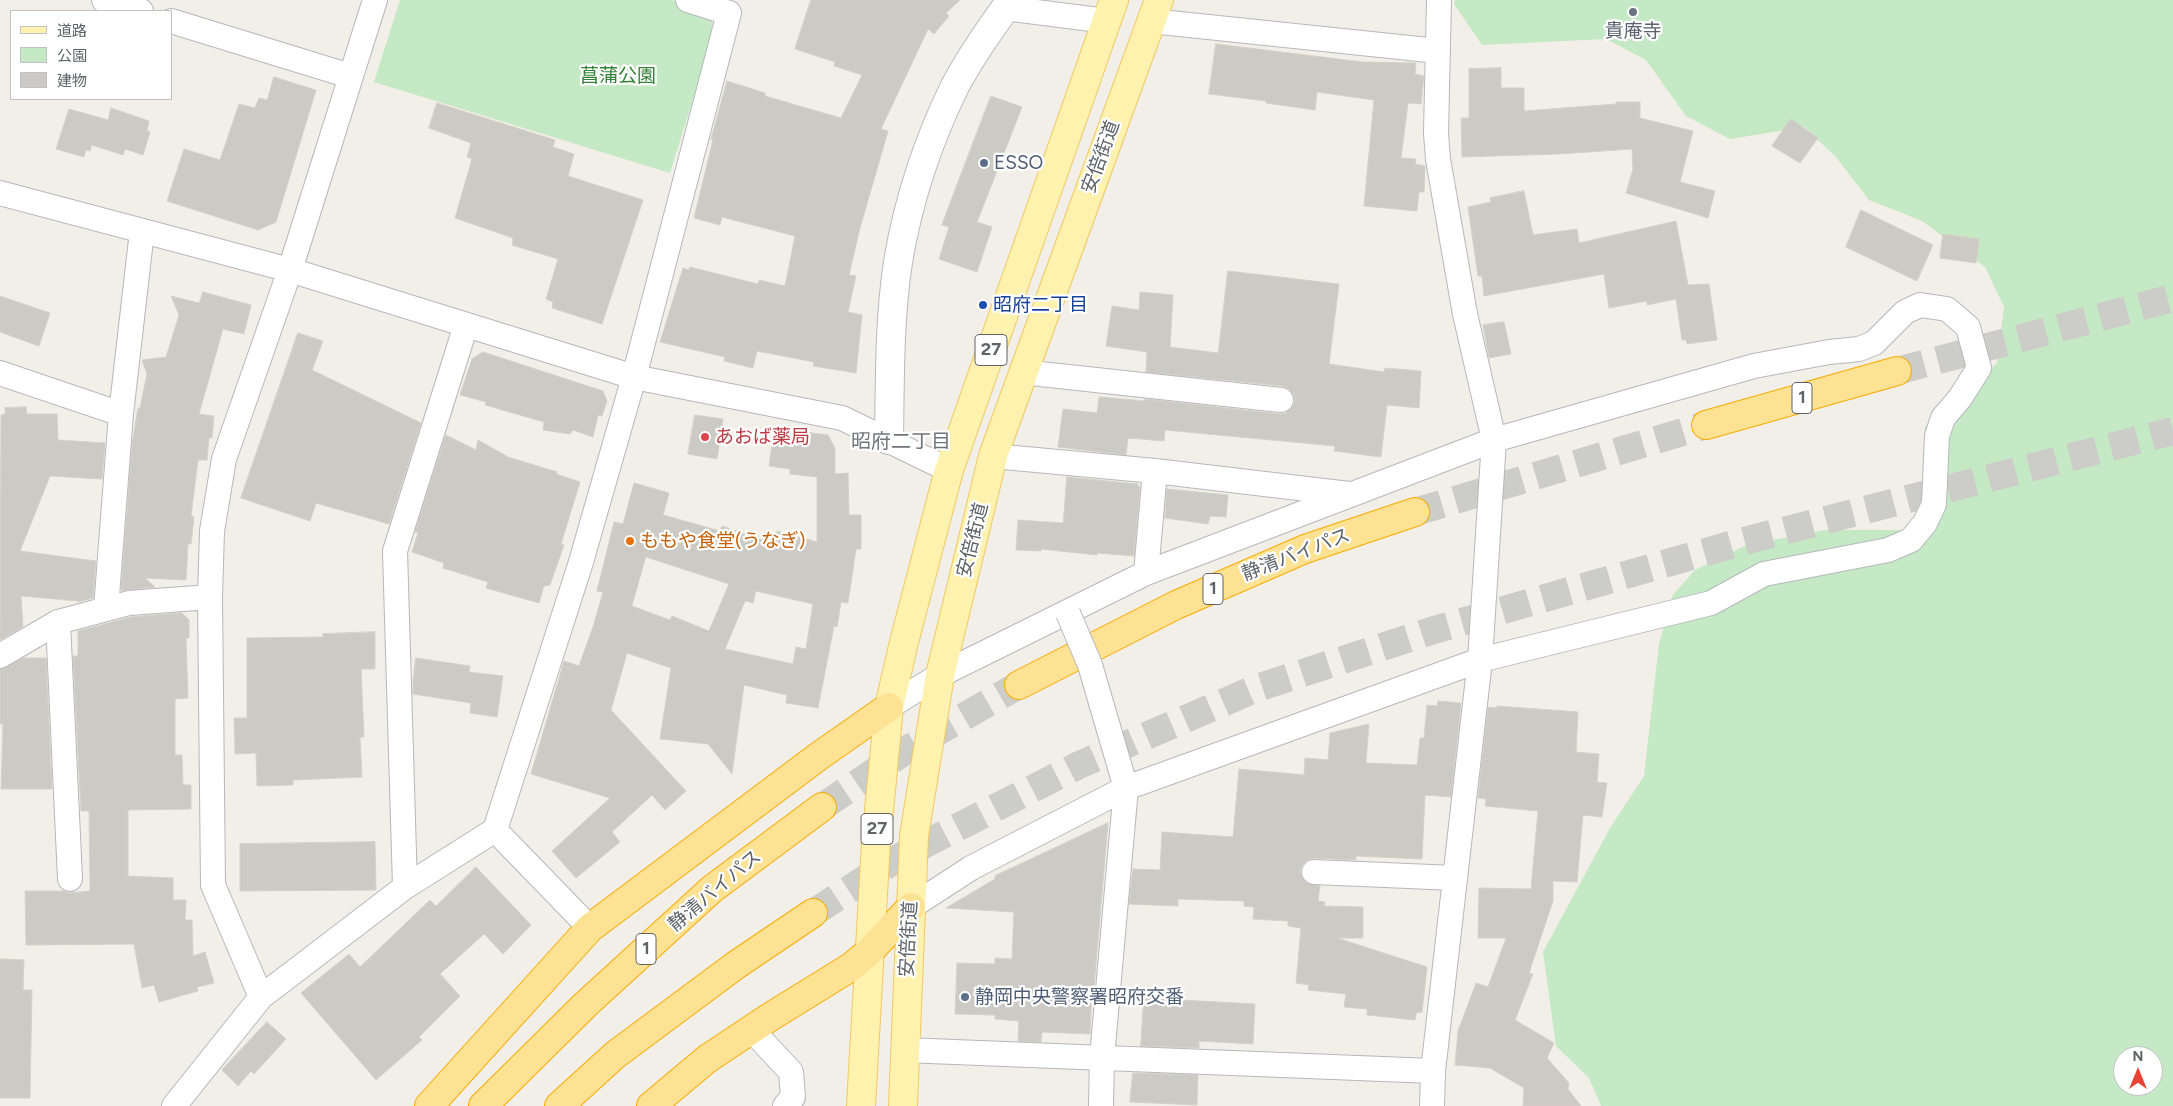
<!DOCTYPE html>
<html>
<head>
<meta charset="utf-8">
<style>
  body { margin:0 }
  #map { position:relative; width:2173px; height:1106px; overflow:hidden; background:#f1efe8; font-family:Figtree,"Noto Sans JP",sans-serif }
  canvas { display:block }
  .legend { position:absolute; left:10px; top:10px; width:162px; height:90px; box-sizing:border-box; background:#fff; border:1px solid #bfc1c3; margin:0; padding:6px 9px; list-style:none; font-size:15px; color:#5f6368 }
  .legend li { display:flex; align-items:center; gap:10px; height:25px }
  .legend b { width:25px; border:1px solid #bfc1c3 }
  .north { position:absolute; left:2113px; top:1046px; width:50px; height:50px; box-sizing:border-box; background:#fff; border:1px solid #bfc1c3; border-radius:50%; rotate:0deg; font-size:14px; font-weight:700; line-height:20px; text-align:center; color:#5f6368 }
  .north::after { content:''; display:block; margin:auto; width:18px; height:22px; background:#ea4335; clip-path:polygon(50% 0,100% 100%,50% 72%,0 100%) }
</style>
</head>
<body>
<div id="map">
<canvas width="2173" height="1106"></canvas>
<ul class="legend">
<li><b style="height:6px;background:#fff2af"></b>道路</li>
<li><b style="height:14px;background:#c5e8c5"></b>公園</li>
<li><b style="height:14px;background:#cccac5"></b>建物</li>
</ul>
<div class="north">N</div>
</div>
<script>
const g = document.querySelector('canvas').getContext('2d');
g.lineJoin = 'round';
function paint(path, color) {
  g.fillStyle = color;
  g.fill(path, 'evenodd');
}
function stroke(path, color, width, dash) {
  g.strokeStyle = color;
  g.lineWidth = width;
  g.lineCap = dash ? 'butt' : 'round';
  g.setLineDash(dash || []);
  g.stroke(path);
}
function write(font, color, halo, rows, align = 'center') {
  g.font = font + ' Figtree,"Noto Sans JP",sans-serif';
  g.lineWidth = 4.5;
  g.setLineDash([]);
  g.textBaseline = 'middle';
  g.strokeStyle = halo;
  g.fillStyle = color;
  for (const [text, x, y, turn = 0] of rows) {
    g.save();
    g.translate(x, y);
    g.rotate((+turn || 0) * Math.PI / 180);
    g.textAlign = isNaN(turn) ? turn : align;
    if (halo) g.strokeText(text, 0, 0);
    g.fillText(text, 0, 0);
    g.restore();
  }
}
const green = new Path2D(`
  M 400,0 L 672,0 L 707,11 L 715,29 L 670,173 L 374,82 Z
  M 1455,0 L 2173,0 L 2173,1106 L 1601,1106 L 1589,1078 L 1556,1046 L 1543,952 L 1610,828 L 1644,776 L 1659,644 L 1673,595 L 1695,570 L 1747,545 L 1825,530 L 1911,530 L 1937,466 L 1924,429 L 1939,405 L 1960,398 L 1997,363 L 2004,307 L 1985,267 L 1922,221 L 1869,200 L 1835,156 L 1804,127 L 1730,139 L 1686,116 L 1646,60 L 1606,39 L 1482,45 L 1454,4 ZM 2123,1056 L 2153,1056 L 2153,1086 L 2123,1086 Z`);
const building = new Path2D(`
  M 811,0 L 960,0 L 946,13 L 949,16 L 934,34 L 928,29 L 881,129 L 888,131 L 860,228 L 849,275 L 856,276 L 848,312 L 862,315 L 856,373 L 813,366 L 814,362 L 757,351 L 753,368 L 724,361 L 725,357 L 660,342 L 683,268 L 689,270 L 690,267 L 758,284 L 759,280 L 785,286 L 795,236 L 722,217 L 720,225 L 694,218 L 713,140 L 711,139 L 727,81 L 765,93 L 765,96 L 841,118 L 862,75 L 834,66 L 835,62 L 795,49 Z
  M 1216,44 L 1363,62 L 1416,63 L 1415,74 L 1424,76 L 1421,104 L 1408,103 L 1401,158 L 1416,159 L 1415,164 L 1425,166 L 1424,192 L 1419,192 L 1417,211 L 1364,206 L 1374,100 L 1317,92 L 1315,110 L 1266,103 L 1266,101 L 1209,94 Z
  M 1501,68 L 1501,88 L 1524,88 L 1524,111 L 1616,104 L 1616,102 L 1640,102 L 1640,118 L 1693,131 L 1680,182 L 1715,191 L 1708,218 L 1626,193 L 1633,169 L 1632,149 L 1559,154 L 1462,157 L 1461,118 L 1469,118 L 1469,69 Z
  M 274,77 L 316,90 L 276,222 L 258,230 L 167,201 L 184,149 L 220,160 L 239,104 L 255,108 L 259,98 L 267,100 Z
  M 991,96 L 1022,107 L 977,222 L 992,227 L 977,272 L 939,259 L 949,227 L 942,225 Z
  M 437,103 L 555,140 L 553,147 L 574,154 L 568,176 L 643,200 L 602,324 L 552,308 L 553,302 L 546,299 L 558,259 L 512,245 L 513,238 L 455,218 L 472,159 L 467,157 L 471,143 L 429,128 Z
  M 111,108 L 149,121 L 147,131 L 150,132 L 143,155 L 125,149 L 123,155 L 92,145 L 90,151 L 86,150 L 84,157 L 56,149 L 69,109 L 108,120 Z
  M 1791,119 L 1818,138 L 1800,163 L 1772,146 Z
  M 1524,191 L 1533,235 L 1577,229 L 1579,243 L 1676,221 L 1688,285 L 1709,284 L 1717,340 L 1687,344 L 1686,340 L 1682,340 L 1676,299 L 1647,305 L 1647,301 L 1609,308 L 1604,274 L 1484,296 L 1482,276 L 1478,276 L 1468,207 L 1491,202 L 1490,198 Z
  M 1861,210 L 1933,245 L 1917,281 L 1846,247 Z
  M 1943,234 L 1979,239 L 1976,263 L 1940,258 Z
  M 1228,271 L 1339,284 L 1329,364 L 1384,372 L 1385,368 L 1421,371 L 1419,408 L 1387,405 L 1381,457 L 1334,451 L 1335,446 L 1165,430 L 1164,441 L 1128,438 L 1126,455 L 1058,447 L 1063,409 L 1097,413 L 1099,397 L 1145,401 L 1145,399 L 1280,414 L 1286,413 L 1292,408 L 1295,402 L 1294,395 L 1289,389 L 1283,386 L 1146,372 L 1147,352 L 1106,346 L 1112,306 L 1139,310 L 1140,292 L 1173,295 L 1170,347 L 1218,353 Z
  M 203,292 L 251,305 L 244,334 L 223,329 L 199,414 L 214,416 L 212,438 L 209,438 L 207,460 L 198,460 L 191,516 L 194,517 L 191,544 L 188,544 L 186,580 L 145,578 L 155,587 L 121,591 L 132,445 L 138,408 L 140,408 L 147,374 L 142,360 L 166,357 L 179,315 L 171,296 L 199,303 Z
  M 0,296 L 50,313 L 39,346 L 0,332 Z
  M 1504,322 L 1511,354 L 1489,358 L 1483,325 Z
  M 298,333 L 323,341 L 312,370 L 421,423 L 389,524 L 316,503 L 310,521 L 241,498 Z
  M 483,352 L 603,391 L 607,401 L 602,416 L 598,415 L 593,437 L 573,430 L 570,434 L 543,430 L 544,422 L 485,405 L 486,402 L 460,395 L 472,359 Z
  M 26,407 L 27,414 L 57,414 L 58,440 L 105,443 L 102,479 L 50,476 L 20,551 L 96,561 L 93,598 L 78,602 L 78,601 L 21,596 L 23,627 L 0,640 L 1,415 L 5,414 L 5,408 Z
  M 695,415 L 723,419 L 717,459 L 688,454 Z
  M 805,432 L 828,435 L 835,448 L 835,474 L 848,473 L 849,515 L 861,515 L 861,549 L 856,549 L 848,603 L 841,602 L 837,627 L 834,626 L 818,708 L 786,703 L 787,695 L 744,685 L 732,774 L 708,744 L 660,739 L 671,668 L 627,653 L 611,710 L 686,791 L 665,810 L 652,795 L 612,832 L 620,842 L 576,878 L 552,851 L 610,798 L 531,774 L 564,661 L 579,666 L 594,624 L 603,592 L 597,591 L 614,522 L 623,524 L 634,483 L 669,493 L 663,515 L 720,531 L 722,526 L 774,544 L 777,531 L 817,542 L 817,477 L 790,474 L 790,469 L 769,466 L 772,445 L 792,446 L 794,435 L 805,436 ZM 646,557 L 729,584 L 709,631 L 672,616 L 670,620 L 632,606 ZM 756,591 L 813,604 L 806,649 L 796,647 L 793,664 L 725,649 L 745,601 L 753,603 Z
  M 446,435 L 476,450 L 478,440 L 508,457 L 557,472 L 556,474 L 580,482 L 561,544 L 564,545 L 550,585 L 544,586 L 539,603 L 486,588 L 488,582 L 443,568 L 444,563 L 412,552 L 418,533 L 415,532 Z
  M 1067,477 L 1138,484 L 1138,486 L 1140,487 L 1134,556 L 1097,553 L 1097,555 L 1041,549 L 1041,551 L 1016,550 L 1018,520 L 1063,523 Z
  M 1167,489 L 1228,495 L 1226,517 L 1210,516 L 1208,524 L 1165,518 Z
  M 182,613 L 189,620 L 189,638 L 186,638 L 188,698 L 175,699 L 175,755 L 182,755 L 183,785 L 191,785 L 191,809 L 128,810 L 128,876 L 173,878 L 173,900 L 186,900 L 185,920 L 192,920 L 193,956 L 205,952 L 214,983 L 197,987 L 198,991 L 159,1002 L 154,985 L 142,988 L 134,944 L 26,945 L 25,891 L 63,891 L 70,893 L 90,891 L 89,811 L 81,811 L 73,656 L 78,656 L 78,631 L 131,617 Z
  M 375,632 L 375,669 L 361,669 L 364,737 L 360,737 L 362,777 L 293,780 L 293,785 L 257,786 L 256,753 L 235,754 L 234,718 L 247,718 L 247,638 L 323,637 L 323,634 Z
  M 24,658 L 46,658 L 52,789 L 1,789 L 3,724 L 0,724 L 0,670 Z
  M 416,658 L 470,666 L 469,672 L 503,676 L 497,717 L 470,713 L 471,703 L 413,694 L 413,681 Z
  M 1438,701 L 1461,703 L 1451,797 L 1425,795 L 1422,859 L 1356,856 L 1356,860 L 1314,858 L 1307,860 L 1302,865 L 1300,871 L 1302,878 L 1306,883 L 1320,886 L 1318,901 L 1325,902 L 1324,906 L 1363,907 L 1363,938 L 1337,938 L 1427,967 L 1422,1012 L 1416,1013 L 1415,1020 L 1367,1015 L 1367,1009 L 1344,1007 L 1346,994 L 1308,990 L 1309,985 L 1296,983 L 1301,928 L 1288,926 L 1288,921 L 1253,919 L 1254,907 L 1244,906 L 1244,901 L 1178,899 L 1178,906 L 1129,904 L 1133,869 L 1160,870 L 1162,832 L 1233,837 L 1239,769 L 1304,775 L 1305,758 L 1328,760 L 1330,733 L 1369,724 L 1366,763 L 1417,765 L 1420,738 L 1424,738 L 1427,705 L 1437,706 Z
  M 1497,706 L 1578,712 L 1576,752 L 1599,754 L 1597,782 L 1607,783 L 1602,817 L 1583,815 L 1577,882 L 1553,881 L 1553,901 L 1529,973 L 1533,974 L 1515,1020 L 1554,1043 L 1547,1058 L 1569,1083 L 1568,1089 L 1581,1106 L 1523,1106 L 1524,1088 L 1490,1068 L 1455,1065 L 1458,1031 L 1476,983 L 1488,987 L 1506,938 L 1478,938 L 1479,888 L 1531,889 L 1538,811 L 1485,806 L 1486,799 L 1478,798 L 1488,707 L 1497,708 Z
  M 1108,823 L 1094,987 L 1092,987 L 1090,1034 L 1042,1032 L 1041,1042 L 1018,1041 L 1019,1021 L 995,1019 L 995,1015 L 955,1014 L 957,963 L 995,964 L 995,958 L 1012,959 L 1014,912 L 946,908 L 995,879 L 995,876 Z
  M 375,842 L 376,890 L 240,891 L 240,844 Z
  M 476,867 L 531,925 L 503,954 L 484,934 L 440,974 L 460,996 L 419,1037 L 422,1040 L 376,1080 L 301,993 L 349,954 L 360,967 L 430,900 L 436,906 Z
  M 0,959 L 24,960 L 23,990 L 32,990 L 30,1098 L 0,1098 Z
  M 1144,998 L 1255,1004 L 1253,1044 L 1199,1041 L 1199,1048 L 1141,1046 Z
  M 267,1022 L 286,1039 L 254,1074 L 251,1071 L 238,1086 L 222,1070 Z
  M 1133,1073 L 1198,1075 L 1197,1105 L 1130,1102 Z`);
const highwayTunnel = new Path2D(`
  M 1897,371 L 2173,298
  M 1415,512 L 1706,425
  M 822,807 L 908,749 L 1019,685
  M 813,913 L 896,859 L 1079,765 L 1257,688 L 1434,630 L 1744,541 L 2173,431`);
const street = new Path2D(`
  M 104,0 L 141,11
  M 1005,8 L 1107,21
  M 171,21 L 350,76
  M 1151,21 L 1438,51
  M 0,193 L 290,270 L 634,377 L 842,418 L 949,470
  M 1022,372 L 1281,400
  M 0,373 L 121,414 L 142,231
  M 993,456 L 1155,471 L 1146,573
  M 1155,471 L 1349,494
  M 106,609 L 121,414
  M 58,622 L 70,879
  M 0,656 L 58,622 L 129,603 L 210,597
  M 1090,665 L 1126,788 L 1102,1057 L 1101,1106
  M 889,707 L 940,675 L 1146,573 L 1494,440 L 1754,366 L 1829,352 L 1859,349 L 1874,343 L 1905,312 L 1920,305 L 1947,309 L 1968,327 L 1979,368 L 1960,398 L 1943,418 L 1937,436 L 1934,504 L 1925,523 L 1911,540 L 1888,550 L 1764,574 L 1711,603 L 1480,660 L 1126,788 L 971,868 L 911,907
  M 495,830 L 590,928
  M 1314,872 L 1455,878
  M 405,887 L 395,551 L 466,325
  M 261,997 L 213,885 L 210,597 L 212,531 L 224,459 L 290,270 L 375,0
  M 751,1029 L 791,1072 L 793,1097 L 785,1106
  M 904,1050 L 1433,1071
  M 174,1106 L 261,997 L 405,887 L 495,830 L 581,562 L 634,377 L 729,13 L 688,0
  M 1432,1106 L 1433,1071 L 1480,660 L 1494,440 L 1465,314 L 1438,159 L 1436,133 L 1439,0`);
const secondary = new Path2D(`
  M 889,440 C 890,381 889,321 898,262 C 908,202 928,141 955,86 C 971,56 991,28 1011,0`);
const primary = new Path2D(`
  M 861,1106 L 876,842 L 889,707 L 904,642 L 949,470 L 1114,0
  M 903,1106 L 914,836 L 940,675 L 993,456 L 1159,0`);
const highway = new Path2D(`
  M 1706,425 L 1897,371
  M 1019,685 L 1176,605 L 1305,549 L 1415,512
  M 429,1106 L 590,928 L 819,756 L 889,707
  M 483,1106 L 585,1005 L 712,889 L 822,807
  M 559,1106 L 615,1055 L 736,965 L 813,913
  M 651,1106 L 707,1059 L 770,1017 L 851,967 L 869,952 L 911,907`);
const streetBridge = new Path2D(`
  M 1068,613 L 1090,665`);
const markers = [
  [1633,12,5,"#6b7280"],
  [984,163,5,"#5c6f8a"],
  [983,305,5,"#1a4fb4"],
  [705,437,5,"#e0444e"],
  [630,541,5,"#e8710a"],
  [965,997,5,"#5c6f8a"]
];
const shields = [
  [991,350,32],
  [1802,398,20],
  [1213,589,20],
  [877,829,32],
  [646,949,20]
];
const shieldNames = [
  ["27",991,350],
  ["1",1802,398],
  ["1",1213,589],
  ["27",877,829],
  ["1",646,949]
];
const worshipNames = [
  ["貴庵寺",1633,31]
];
const parkNames = [
  ["菖蒲公園",618,76]
];
const streetNames = [
  ["安倍街道",1101,157,-70],
  ["安倍街道",973,540,-76],
  ["静清バイパス",1296,555,-21],
  ["静清バイパス",715,891,-40],
  ["安倍街道",909,939,-87]
];
const serviceNames = [
  ["ESSO",994,163],
  ["静岡中央警察署昭府交番",975,997]
];
const transitNames = [
  ["昭府二丁目",993,305]
];
const healthNames = [
  ["あおば薬局",715,437]
];
const foodNames = [
  ["ももや食堂(うなぎ)",640,541]
];
const neighbourhoodNames = [
  ["昭府二丁目",901,442]
];
paint(green, '#c5e8c5');
paint(building, '#cccac5');
stroke(building, '#d6d1c6', 1);
stroke(highwayTunnel, '#ccccc8', 28, [28, 14]);
stroke(street, '#b5b8bc', 26);
stroke(secondary, '#b6babf', 30);
stroke(primary, '#f2c960', 30);
stroke(highway, '#f9ab00', 30);
stroke(street, '#fff', 24);
stroke(secondary, '#fff', 28);
stroke(primary, '#fff2af', 28);
stroke(highway, '#fde293', 28);
stroke(streetBridge, '#b5b8bc', 26, []);
stroke(streetBridge, '#fff', 24);
for (const [x, y, r, color] of markers) {
  const dot = new Path2D();
  dot.arc(x, y, r, 0, 2 * Math.PI);
  g.fillStyle = color;
  g.fill(dot);
  stroke(dot, '#fff', 2);
}
for (const [x, y, w] of shields) {
  const box = new Path2D();
  box.roundRect(x - w / 2, y - 15.5, w, 31, 4);
  g.fillStyle = '#fff';
  g.fill(box);
  stroke(box, '#5f6368', 1);
}
write('bold 18px', '#5f6368', null, shieldNames);
write('19px', '#5b616d', '#fff', worshipNames);
write('19px', '#348238', '#fff', parkNames);
write('19px', '#5f6368', '#fff', streetNames);
write('19px', '#4e5e75', '#fff', serviceNames, 'left');
write('19px', '#164399', '#fff', transitNames, 'left');
write('19px', '#be3a42', '#fff', healthNames, 'left');
write('19px', '#c56008', '#fff', foodNames, 'left');
write('20px', '#70757a', '#fff', neighbourhoodNames);
</script>
</body>
</html>
